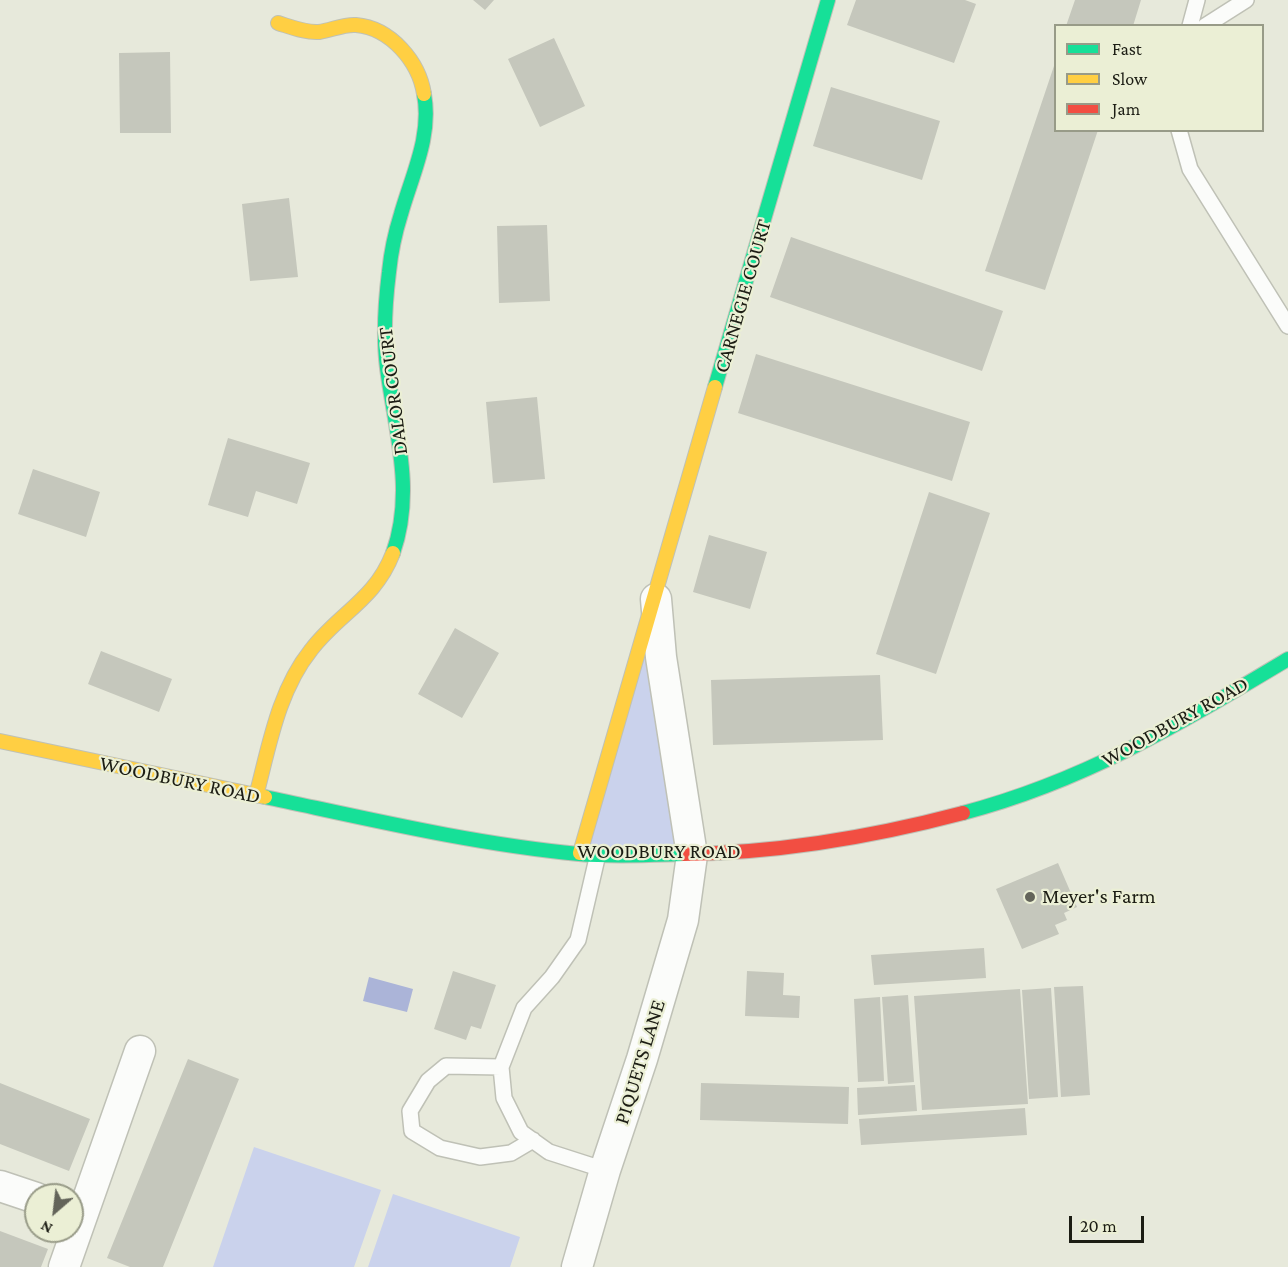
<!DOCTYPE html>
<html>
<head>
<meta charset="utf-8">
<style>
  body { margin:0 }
  #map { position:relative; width:1288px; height:1267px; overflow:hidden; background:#e7e9db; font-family:"Crimson Pro",serif }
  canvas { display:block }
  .legend { position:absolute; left:1054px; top:24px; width:210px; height:108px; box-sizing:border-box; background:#ebefd5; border:2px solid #989b88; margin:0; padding:8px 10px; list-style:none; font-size:18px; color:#1c1d14 }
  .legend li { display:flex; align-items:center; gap:12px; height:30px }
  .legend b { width:30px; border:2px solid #989b88 }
  .north { position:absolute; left:24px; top:1183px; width:60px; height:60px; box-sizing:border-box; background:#ebefd5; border:2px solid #989b88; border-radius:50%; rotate:208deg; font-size:16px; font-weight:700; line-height:24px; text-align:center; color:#1c1d14 }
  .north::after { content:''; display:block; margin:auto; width:21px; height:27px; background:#63645a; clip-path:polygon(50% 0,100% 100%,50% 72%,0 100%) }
  .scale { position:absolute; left:1069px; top:1216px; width:75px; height:27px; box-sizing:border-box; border:3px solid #1c1d14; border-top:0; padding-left:8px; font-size:18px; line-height:21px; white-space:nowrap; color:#1c1d14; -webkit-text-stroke:4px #ebefd5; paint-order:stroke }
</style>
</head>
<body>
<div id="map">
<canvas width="1288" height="1267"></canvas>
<ul class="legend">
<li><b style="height:8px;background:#16e098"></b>Fast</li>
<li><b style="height:8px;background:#ffcf43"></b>Slow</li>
<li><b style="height:8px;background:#f24e42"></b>Jam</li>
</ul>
<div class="north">N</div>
<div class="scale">20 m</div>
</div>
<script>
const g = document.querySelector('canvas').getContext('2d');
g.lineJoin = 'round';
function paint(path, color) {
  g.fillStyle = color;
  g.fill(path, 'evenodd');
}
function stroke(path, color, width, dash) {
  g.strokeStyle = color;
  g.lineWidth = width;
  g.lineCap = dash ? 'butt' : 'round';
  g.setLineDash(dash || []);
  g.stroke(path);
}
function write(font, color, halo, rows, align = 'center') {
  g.font = font + ' "Crimson Pro",serif';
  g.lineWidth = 4.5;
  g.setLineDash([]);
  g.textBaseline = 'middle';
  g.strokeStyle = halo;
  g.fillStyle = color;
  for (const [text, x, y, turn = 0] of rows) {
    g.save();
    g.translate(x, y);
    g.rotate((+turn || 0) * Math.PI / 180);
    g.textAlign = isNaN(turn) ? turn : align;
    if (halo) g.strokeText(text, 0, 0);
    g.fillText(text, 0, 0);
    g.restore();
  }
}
const green = new Path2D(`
  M 653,604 L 689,853 L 583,851 Z
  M 254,1147 L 381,1190 L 354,1267 L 213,1267 Z
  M 393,1194 L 520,1237 L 510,1267 L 368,1267 Z`);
const water = new Path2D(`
  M 369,977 L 413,989 L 407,1012 L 363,1001 Z`);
const building = new Path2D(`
  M 473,0 L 494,0 L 485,10 Z
  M 856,0 L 965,0 L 976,4 L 954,63 L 847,25 Z
  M 1075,0 L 1141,0 L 1133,26 L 1066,26 Z
  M 554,38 L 585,106 L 540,127 L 508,59 Z
  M 170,52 L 171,133 L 120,133 L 119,53 Z
  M 1056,60 L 1056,130 L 1098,130 L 1045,290 L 985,271 Z
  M 831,87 L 940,121 L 922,180 L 813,146 Z
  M 289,198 L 298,277 L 250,281 L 242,204 Z
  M 547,225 L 550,301 L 499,303 L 497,226 Z
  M 791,237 L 1003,311 L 982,371 L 770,297 Z
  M 756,354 L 970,422 L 952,481 L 738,413 Z
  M 537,397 L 545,479 L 493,483 L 486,402 Z
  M 228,438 L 310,463 L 297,504 L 256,491 L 248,517 L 208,505 Z
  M 33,469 L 100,492 L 86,537 L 18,514 Z
  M 929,492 L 990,513 L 936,674 L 876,654 Z
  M 709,535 L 767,552 L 750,609 L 693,592 Z
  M 455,628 L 499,653 L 462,718 L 418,694 Z
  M 101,651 L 172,679 L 159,712 L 88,684 Z
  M 880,675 L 883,740 L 713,745 L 711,680 Z
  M 1058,863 L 1077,907 L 1064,913 L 1067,920 L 1055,925 L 1059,934 L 1022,949 L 996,889 Z
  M 984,948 L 986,978 L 874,985 L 871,955 Z
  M 453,971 L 496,985 L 481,1029 L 471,1026 L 466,1040 L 434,1029 Z
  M 747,971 L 784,973 L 783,995 L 800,996 L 799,1018 L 745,1016 Z
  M 1083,986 L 1090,1095 L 1061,1097 L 1054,987 Z
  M 1051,988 L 1058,1097 L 1029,1099 L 1022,990 Z
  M 1020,989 L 1028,1104 L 922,1110 L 914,996 Z
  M 908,995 L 914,1082 L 888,1084 L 882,997 Z
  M 880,997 L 884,1081 L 858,1082 L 854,999 Z
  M 188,1059 L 239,1079 L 163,1267 L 130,1267 L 107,1258 Z
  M 0,1083 L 90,1119 L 69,1171 L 0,1144 Z
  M 701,1083 L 849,1087 L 848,1124 L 700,1120 Z
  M 915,1085 L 917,1111 L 858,1115 L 857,1088 Z
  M 1025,1108 L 1027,1135 L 861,1145 L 859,1119 Z
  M 0,1231 L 48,1249 L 41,1267 L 0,1267 Z`);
const lane = new Path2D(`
  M 1190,26 L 1197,0
  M 1205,26 L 1246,0
  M 1179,130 L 1190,169 L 1288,326
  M 598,854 L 578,940 L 552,977 L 524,1008 L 501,1067 L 504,1098 L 521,1132 L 549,1152 L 605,1170
  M 501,1067 L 446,1066 L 428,1081 L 410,1111 L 412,1131 L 440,1148 L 480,1157 L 511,1153 L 533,1140`);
const street = new Path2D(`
  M 0,1186 L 36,1198
  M 64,1267 L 140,1051
  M 577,1267 L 605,1170 L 642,1059 L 683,920 L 692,855 L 661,657 L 656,599`);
const fast = new Path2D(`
  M 715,387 L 828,0
  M 393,553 C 415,491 395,430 387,368 C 383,336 385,304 389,272 C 391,252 395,233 401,214 C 412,175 432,136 424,94
  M 265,797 C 369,819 473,844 579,854 C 614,857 649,855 684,854
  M 963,813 C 1085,781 1181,723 1288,659`);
const slow = new Path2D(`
  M 278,23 C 291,27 306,33 319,32 C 332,30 344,24 356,25 C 391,28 419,62 424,94
  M 0,741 L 265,797
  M 256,796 C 269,747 278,691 311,650 C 339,613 375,600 393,553
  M 580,853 L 715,387`);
const jam = new Path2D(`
  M 684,854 C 779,853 872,837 963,813`);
const markers = [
  [1030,897,6,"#63645a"]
];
const streetNames = [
  ["CARNEGIE COURT",743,296,-74],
  ["DALOR COURT",393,391,-97],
  ["WOODBURY ROAD",1175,722,-29],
  ["WOODBURY ROAD",180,780,12],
  ["WOODBURY ROAD",659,852],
  ["PIQUETS LANE",640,1062,-73]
];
const poiNames = [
  ["Meyer's Farm",1042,897]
];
paint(green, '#cad2ec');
paint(water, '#abb4d8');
paint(building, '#c5c7bc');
stroke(lane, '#bfc1b6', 18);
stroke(street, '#bfc1b6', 33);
stroke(fast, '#bfc1b6', 16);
stroke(slow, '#bfc1b6', 16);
stroke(jam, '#bfc1b6', 16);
stroke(lane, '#fbfcfa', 15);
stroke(street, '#fbfcfa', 30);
stroke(fast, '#16e098', 14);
stroke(slow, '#ffcf43', 14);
stroke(jam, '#f24e42', 14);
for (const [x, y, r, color] of markers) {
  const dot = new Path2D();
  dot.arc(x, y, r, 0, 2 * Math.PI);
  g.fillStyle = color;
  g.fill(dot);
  stroke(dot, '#ebefd5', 2);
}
write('21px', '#1c1d14', '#ebefd5', streetNames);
write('21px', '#1c1d14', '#ebefd5', poiNames, 'left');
</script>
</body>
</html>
